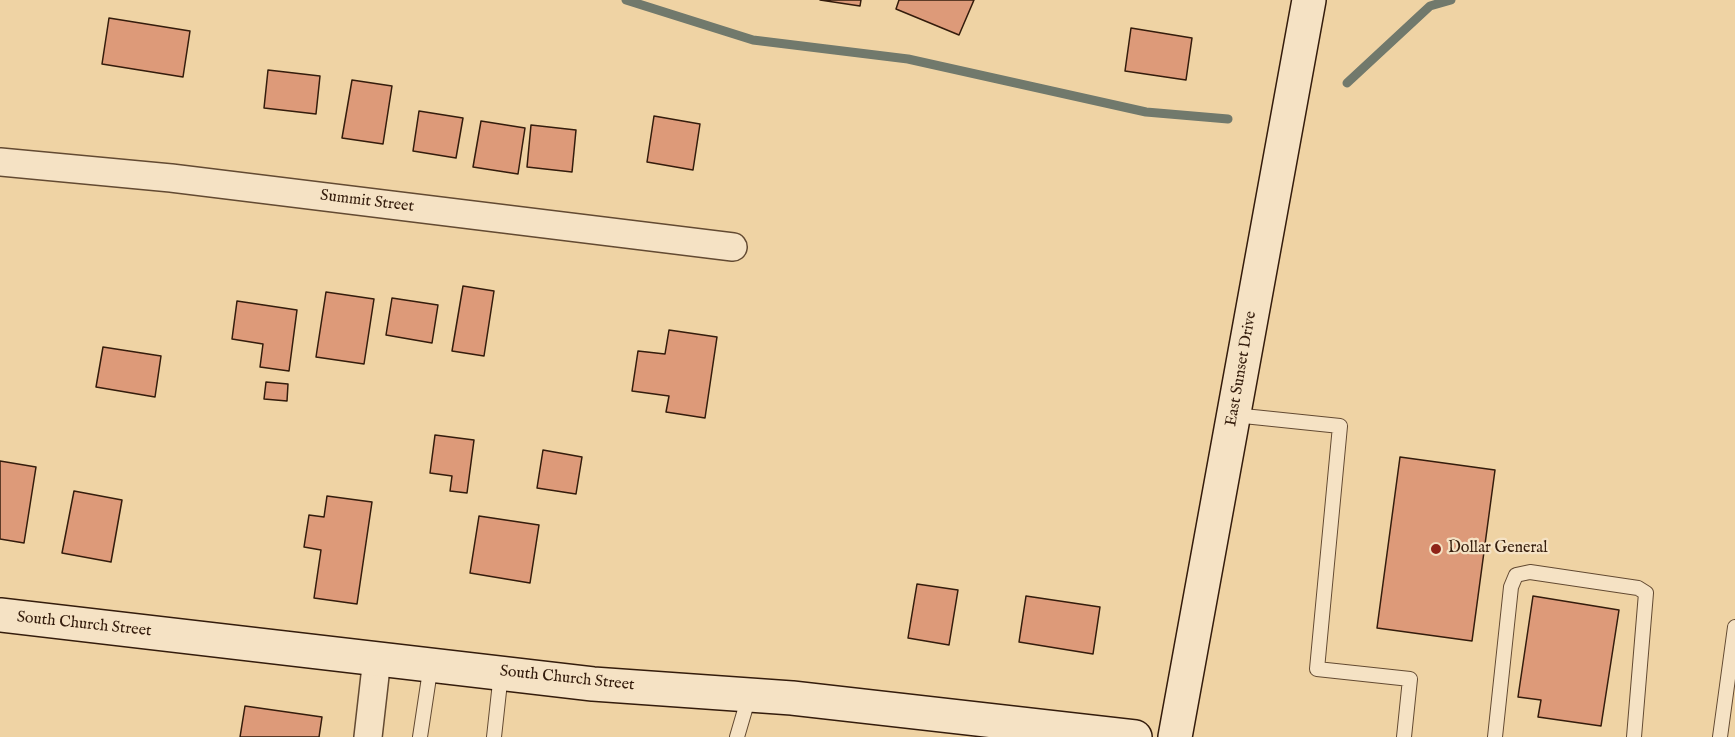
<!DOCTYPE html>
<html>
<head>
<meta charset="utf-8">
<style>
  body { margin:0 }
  canvas { display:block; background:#efd3a4 }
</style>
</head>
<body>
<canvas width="1735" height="737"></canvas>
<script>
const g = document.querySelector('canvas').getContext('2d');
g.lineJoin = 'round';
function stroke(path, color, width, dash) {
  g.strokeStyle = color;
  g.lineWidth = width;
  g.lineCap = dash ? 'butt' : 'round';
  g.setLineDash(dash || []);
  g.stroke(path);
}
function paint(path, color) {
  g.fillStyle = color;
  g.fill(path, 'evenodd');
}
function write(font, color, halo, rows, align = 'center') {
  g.font = font + ' "IM FELL English",serif';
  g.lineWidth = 4.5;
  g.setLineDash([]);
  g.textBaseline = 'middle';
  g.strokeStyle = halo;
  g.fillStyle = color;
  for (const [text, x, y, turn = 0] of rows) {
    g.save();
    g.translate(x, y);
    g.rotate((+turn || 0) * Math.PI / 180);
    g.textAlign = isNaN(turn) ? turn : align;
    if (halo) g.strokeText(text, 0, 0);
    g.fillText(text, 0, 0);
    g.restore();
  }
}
const stream = new Path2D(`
  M 626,0 L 753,40 L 908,59 L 1146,112 L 1228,119
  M 1347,83 L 1430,6 L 1451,0`);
const building = new Path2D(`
  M 820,0 L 861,0 L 860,6 Z
  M 899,0 L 974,0 L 959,35 L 896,9 Z
  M 109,18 L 190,31 L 183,77 L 102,64 Z
  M 1131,28 L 1192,38 L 1186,80 L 1125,71 Z
  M 268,70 L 320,76 L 316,114 L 264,108 Z
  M 352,80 L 392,86 L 383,144 L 342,138 Z
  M 419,111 L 463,118 L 456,158 L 413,151 Z
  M 654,116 L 700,124 L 693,170 L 647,162 Z
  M 481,121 L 525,128 L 518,174 L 473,167 Z
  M 531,125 L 576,130 L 572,172 L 527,167 Z
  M 463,286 L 494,291 L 484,356 L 452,351 Z
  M 326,292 L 374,299 L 364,364 L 316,357 Z
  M 392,298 L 438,305 L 432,343 L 386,335 Z
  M 237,301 L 297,310 L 289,371 L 260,367 L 263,344 L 232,339 Z
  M 669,330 L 717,337 L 705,418 L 666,412 L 669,396 L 632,391 L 638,351 L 665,354 Z
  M 103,347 L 161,356 L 155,397 L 96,387 Z
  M 266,382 L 288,384 L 287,401 L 264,399 Z
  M 435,435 L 474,440 L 467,493 L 450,491 L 452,476 L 430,473 Z
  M 543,450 L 582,457 L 576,494 L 537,488 Z
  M 1400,457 L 1495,470 L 1472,641 L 1377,628 Z
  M 0,461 L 36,467 L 24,543 L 0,539 Z
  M 74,491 L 122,500 L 111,562 L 62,553 Z
  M 327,496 L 372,502 L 357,604 L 314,598 L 321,550 L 304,547 L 309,515 L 324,517 Z
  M 479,516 L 539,525 L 530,583 L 470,573 Z
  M 917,584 L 958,590 L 949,645 L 908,638 Z
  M 1026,596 L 1100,607 L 1093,654 L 1019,642 Z
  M 1533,596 L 1619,610 L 1601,726 L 1538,717 L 1541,700 L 1518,697 Z
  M 245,706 L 322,717 L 319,737 L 240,737 Z`);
const lane = new Path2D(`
  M 1234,415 L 1340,426 L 1317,669 L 1410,679 L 1404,737
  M 420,737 L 431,664
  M 494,737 L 501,673
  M 737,737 L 749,696
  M 1495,737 L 1511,587 L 1516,575 L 1530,572 L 1638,588 L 1646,593 L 1634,737
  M 1720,737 L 1735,627`);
const street = new Path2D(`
  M 0,162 L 171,178 L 733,247
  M 368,737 L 377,658`);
const secondary = new Path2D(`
  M 0,615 L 593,684 L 792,698 L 1135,737
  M 1175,737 L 1309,0`);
const markers = [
  [1436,549,6,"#8f2418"]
];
const streetNames = [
  ["Summit Street",367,202,7],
  ["East Sunset Drive",1242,369,-80],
  ["South Church Street",84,625,6],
  ["South Church Street",567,679,6]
];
const poiNames = [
  ["Dollar General",1448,549]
];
stroke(stream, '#71796c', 9);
paint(building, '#dd9a79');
stroke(building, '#341c0c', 1.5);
stroke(lane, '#634a32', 16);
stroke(street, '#634a32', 30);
stroke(secondary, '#341c0c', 36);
stroke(lane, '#f5e2c4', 14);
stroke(street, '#f5e2c4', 27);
stroke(secondary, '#f5e2c4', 33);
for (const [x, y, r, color] of markers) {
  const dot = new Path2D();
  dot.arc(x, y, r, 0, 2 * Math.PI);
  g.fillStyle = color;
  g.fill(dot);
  stroke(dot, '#f5e2c4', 2);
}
write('16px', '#341c0c', '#f5e2c4', streetNames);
write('16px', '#341c0c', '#f5e2c4', poiNames, 'left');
</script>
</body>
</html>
